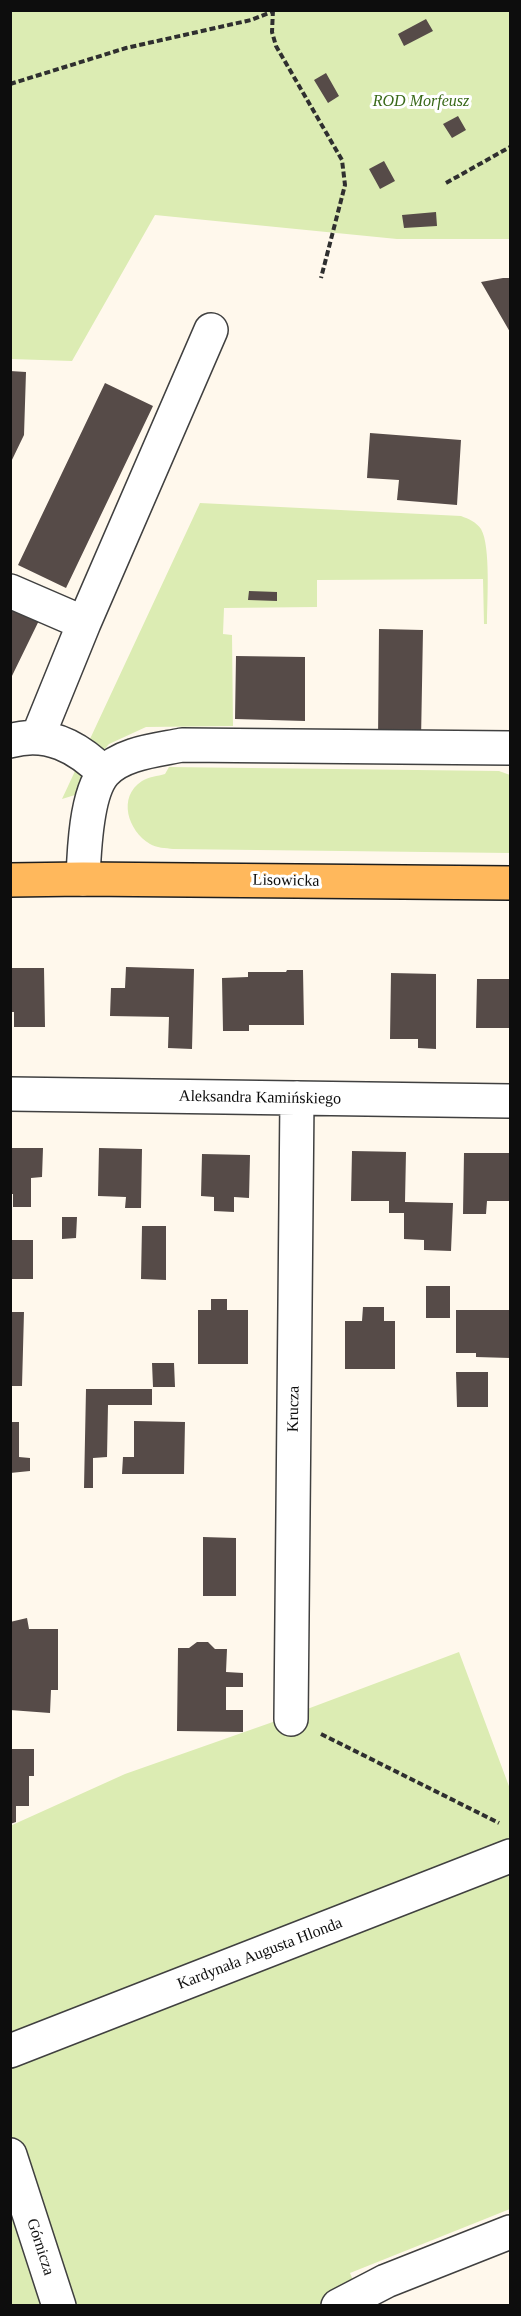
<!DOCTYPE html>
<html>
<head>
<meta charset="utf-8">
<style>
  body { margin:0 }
  #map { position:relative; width:521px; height:2316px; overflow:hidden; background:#fff8ec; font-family:Georgia,serif }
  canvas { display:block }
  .frame { position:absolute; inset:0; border:12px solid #0d0d0d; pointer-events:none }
</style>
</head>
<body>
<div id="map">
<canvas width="521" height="2316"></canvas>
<div class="frame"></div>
</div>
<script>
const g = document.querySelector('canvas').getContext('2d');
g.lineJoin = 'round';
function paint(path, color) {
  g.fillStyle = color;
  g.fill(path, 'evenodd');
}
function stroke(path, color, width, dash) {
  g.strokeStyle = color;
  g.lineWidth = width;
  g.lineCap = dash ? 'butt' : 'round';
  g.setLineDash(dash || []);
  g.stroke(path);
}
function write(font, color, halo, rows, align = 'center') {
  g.font = font + ' Georgia,serif';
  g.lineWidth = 6;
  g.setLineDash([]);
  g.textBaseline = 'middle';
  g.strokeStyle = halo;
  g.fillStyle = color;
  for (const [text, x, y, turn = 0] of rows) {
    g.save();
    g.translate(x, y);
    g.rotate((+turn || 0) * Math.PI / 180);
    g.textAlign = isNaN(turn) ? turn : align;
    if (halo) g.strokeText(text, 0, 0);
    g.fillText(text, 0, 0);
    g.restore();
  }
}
const green = new Path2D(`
  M 11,11 L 510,11 L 510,239 L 397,239 L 155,215 L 72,361 L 11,359 Z
  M 200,503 L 461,516 C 469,519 476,522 481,529 C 491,546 487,603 487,624 L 484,624 L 483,579 L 317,580 L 317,607 L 224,608 L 223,634 L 232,635 L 233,726 L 146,727 L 109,744 L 90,766 L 75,795 L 62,799 Z
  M 169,767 L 499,771 L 510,775 L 510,853 L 173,849 C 166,848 156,848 150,844 C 128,831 117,797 142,781 C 148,777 158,776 165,774 Z
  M 459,1652 L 510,1789 L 510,2209 L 350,2273 L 363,2305 L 11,2305 L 10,1826 L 125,1774 L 270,1723 Z`);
const building = new Path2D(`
  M 426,19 L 433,31 L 404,46 L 398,34 Z
  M 326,73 L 339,96 L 328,103 L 314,80 Z
  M 458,116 L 466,130 L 452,138 L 443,124 Z
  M 384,161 L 395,181 L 380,189 L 369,169 Z
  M 436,212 L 437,226 L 404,228 L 402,215 Z
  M 503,278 L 510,278 L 510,332 L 481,282 Z
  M 10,371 L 26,372 L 24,435 L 10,464 Z
  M 105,383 L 153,406 L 66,588 L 18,565 Z
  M 370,433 L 461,440 L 457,505 L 397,500 L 399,480 L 367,478 Z
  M 249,591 L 277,592 L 277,601 L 248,600 Z
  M 49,600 L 10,680 L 10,605 Z
  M 379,629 L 423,630 L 421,740 L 378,740 Z
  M 236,656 L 305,657 L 305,721 L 235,719 Z
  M 126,967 L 194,969 L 192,1049 L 168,1048 L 169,1017 L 110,1016 L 111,988 L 125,988 Z
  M 10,968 L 44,968 L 45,1027 L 14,1027 L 14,1012 L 10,1012 Z
  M 287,970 L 303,970 L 304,1025 L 249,1025 L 249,1031 L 223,1031 L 222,978 L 248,977 L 248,972 L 286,972 Z
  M 391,973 L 436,974 L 436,1049 L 418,1048 L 418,1039 L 390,1039 Z
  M 477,979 L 510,979 L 510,1028 L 476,1028 Z
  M 10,1148 L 43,1148 L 42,1177 L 31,1178 L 31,1207 L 13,1207 L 13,1194 L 10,1194 Z
  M 99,1148 L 142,1149 L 141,1208 L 125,1208 L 126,1197 L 98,1196 Z
  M 352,1151 L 406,1152 L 405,1202 L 453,1203 L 451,1251 L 424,1250 L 424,1240 L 404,1239 L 404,1213 L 389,1213 L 389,1201 L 351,1201 Z
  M 464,1153 L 510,1153 L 510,1201 L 487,1201 L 486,1214 L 463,1214 Z
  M 202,1154 L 250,1155 L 249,1198 L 234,1197 L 234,1212 L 214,1211 L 214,1197 L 201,1196 Z
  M 62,1217 L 77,1217 L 76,1238 L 62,1239 Z
  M 142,1226 L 166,1226 L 166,1280 L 141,1279 Z
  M 10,1240 L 33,1240 L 33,1279 L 10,1279 Z
  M 426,1286 L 450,1286 L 450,1318 L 426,1318 Z
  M 211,1299 L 227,1299 L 227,1310 L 248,1310 L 248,1364 L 198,1364 L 198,1310 L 211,1310 Z
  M 363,1307 L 384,1307 L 384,1321 L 395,1321 L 395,1369 L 345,1369 L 345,1321 L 362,1321 Z
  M 456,1310 L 510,1310 L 510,1358 L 476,1357 L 476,1353 L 456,1353 Z
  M 10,1312 L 24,1312 L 22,1386 L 10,1386 Z
  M 152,1363 L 174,1363 L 175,1387 L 153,1387 Z
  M 456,1372 L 488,1372 L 488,1407 L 457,1407 Z
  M 86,1389 L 152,1389 L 152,1405 L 108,1405 L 107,1457 L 93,1458 L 93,1488 L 84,1488 Z
  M 134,1421 L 185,1422 L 184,1474 L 122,1474 L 123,1457 L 134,1457 Z
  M 10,1422 L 19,1422 L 19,1457 L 30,1458 L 30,1471 L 10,1473 Z
  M 203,1537 L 236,1538 L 236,1596 L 203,1596 Z
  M 27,1618 L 29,1629 L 58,1629 L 58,1690 L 51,1690 L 50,1713 L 10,1710 L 10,1622 Z
  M 197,1642 L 208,1642 L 215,1649 L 227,1649 L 226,1672 L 243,1673 L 243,1687 L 226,1687 L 226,1710 L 243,1710 L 243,1732 L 177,1731 L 178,1648 L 189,1648 Z
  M 10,1749 L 34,1749 L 34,1776 L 29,1776 L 29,1806 L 16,1806 L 16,1822 L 10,1824 Z`);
const path = new Path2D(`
  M 273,10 L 272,32 L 276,46 L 342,160 L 345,185 L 321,278
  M 10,84 L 126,48 L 251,20 L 274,11
  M 446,183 L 510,147
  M 321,1734 L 499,1823`);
const minor = new Path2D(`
  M 10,591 L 84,623 L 38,736
  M 84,623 L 211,330
  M 10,741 C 47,730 78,747 104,773
  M 83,879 C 84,852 86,794 104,773 C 121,753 158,750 182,745 L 510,748
  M 10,1094 L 510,1101
  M 291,1719 L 297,1098
  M 10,2051 L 510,1856
  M 10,2155 L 59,2306
  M 338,2306 L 386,2281 L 510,2232`);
const major = new Path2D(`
  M 10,880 L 83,879 L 510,883`);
const parkNames = [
  ["ROD Morfeusz",421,102]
];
const streetNames = [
  ["Lisowicka",286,881,1],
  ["Aleksandra Kamińskiego",260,1098,1],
  ["Krucza",294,1409,-89],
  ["Kardynała Augusta Hlonda",260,1954,-21],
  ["Górnicza",40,2247,72]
];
paint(green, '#dcecb3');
paint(building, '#564b48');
stroke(minor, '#404040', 36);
stroke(major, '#1e1e1e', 36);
stroke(path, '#2f2f2f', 4, [6, 3]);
stroke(minor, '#fff', 33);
stroke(major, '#ffb85c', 33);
write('italic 16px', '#396919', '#fff', parkNames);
write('16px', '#0d0d0d', '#fff', streetNames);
</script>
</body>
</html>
